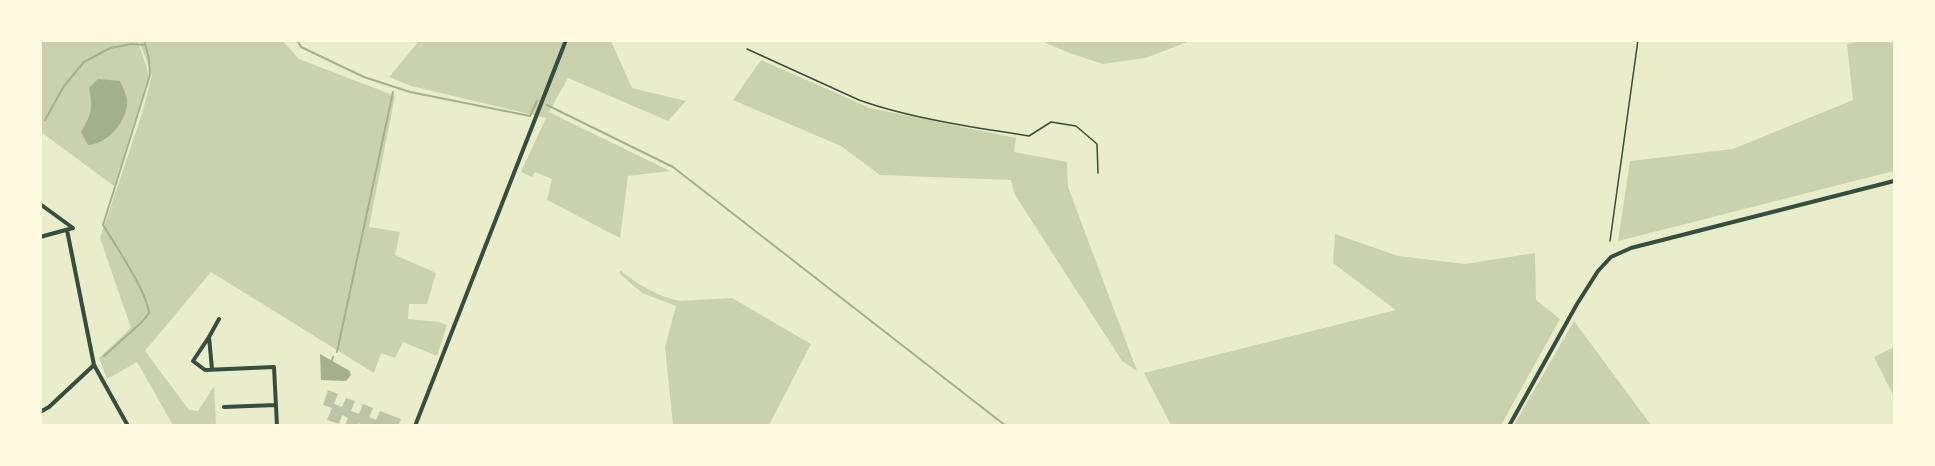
<!DOCTYPE html>
<html>
<head>
<meta charset="utf-8">
<style>
  body { margin:0 }
  #map { position:relative; width:1935px; height:466px; overflow:hidden; background:#e9edc9; font-family:"Exo 2",sans-serif }
  canvas { display:block }
  .frame { position:absolute; inset:0; border:42px solid #fefae0; pointer-events:none }
</style>
</head>
<body>
<div id="map">
<canvas width="1935" height="466"></canvas>
<div class="frame"></div>
</div>
<script>
const g = document.querySelector('canvas').getContext('2d');
g.lineJoin = 'round';
function paint(path, color) {
  g.fillStyle = color;
  g.fill(path, 'evenodd');
}
function stroke(path, color, width, dash) {
  g.strokeStyle = color;
  g.lineWidth = width;
  g.lineCap = dash ? 'butt' : 'round';
  g.setLineDash(dash || []);
  g.stroke(path);
}
const green = new Path2D(`
  M 41,41 L 138,41 L 149,75 L 114,186 L 41,132 Z
  M 139,41 L 283,41 L 299,59 L 395,96 L 369,227 L 400,232 L 395,255 L 436,273 L 427,304 L 409,304 L 408,319 L 439,322 L 447,325 L 437,356 L 403,342 L 395,358 L 381,353 L 374,373 L 211,272 L 145,351 L 189,410 L 198,411 L 214,386 L 216,425 L 173,425 L 137,362 L 107,379 L 99,358 L 131,328 L 100,238 L 142,114 L 152,75 Z
  M 419,41 L 611,41 L 632,88 L 686,101 L 668,121 L 568,78 L 549,112 L 670,171 L 628,176 L 620,238 L 547,200 L 552,179 L 535,172 L 532,177 L 521,172 L 546,118 L 411,86 L 389,77 Z
  M 1041,41 L 1190,41 L 1145,58 L 1103,64 L 1072,54 Z
  M 1858,41 L 1894,41 L 1894,171 L 1618,241 L 1630,161 L 1733,149 L 1853,100 L 1847,44 Z
  M 761,60 L 870,108 L 1016,138 L 1014,152 L 1067,162 L 1068,187 L 1137,371 L 1122,361 L 1015,195 L 1011,180 L 880,175 L 841,146 L 733,100 Z
  M 1335,234 L 1398,256 L 1465,264 L 1535,253 L 1536,300 L 1560,319 L 1501,425 L 1171,425 L 1144,373 L 1396,310 L 1333,263 Z
  M 620,270 C 637,284 658,297 680,301 L 732,298 L 811,344 L 769,425 L 673,425 L 665,347 L 676,306 L 642,293 L 620,274 Z
  M 1574,321 L 1651,425 L 1514,425 Z
  M 1894,347 L 1894,397 L 1874,357 Z`);
const water = new Path2D(`
  M 98,79 L 120,81 C 122,86 126,93 127,99 C 129,120 108,144 88,145 L 81,132 C 92,114 93,108 89,88 Z
  M 320,354 L 350,371 L 351,375 L 346,381 L 321,380 Z`);
const stream = new Path2D(`
  M 297,40 L 301,47 L 364,77 L 410,92 L 530,116 L 537,101
  M 547,105 L 673,167 L 1006,426
  M 45,120 L 64,86 L 84,62 L 110,48 L 131,44 L 145,45
  M 337,352 L 393,92
  M 104,356 L 142,322 L 149,313 C 146,290 116,246 103,225 L 150,75 L 149,59 L 144,40
  M 332,360 L 333,357`);
const building = new Path2D(`
  M 328,390 L 338,394 L 334,404 L 342,407 L 346,398 L 355,401 L 351,411 L 359,414 L 363,404 L 373,408 L 369,417 L 376,420 L 380,411 L 401,419 L 398,426 L 363,426 L 359,423 L 358,426 L 345,426 L 348,418 L 342,415 L 339,424 L 327,420 L 332,408 L 323,405 Z`);
const path = new Path2D(`
  M 1610,241 L 1638,40`);
const service = new Path2D(`
  M 747,49 L 859,100 C 909,118 976,128 1029,136 L 1051,122 L 1076,126 L 1097,144 L 1098,173`);
const minor = new Path2D(`
  M 40,204 L 73,228 L 40,237
  M 67,230 L 94,365 L 128,426
  M 209,337 L 193,361 L 205,370 L 274,367 L 277,426
  M 212,369 L 209,337 L 219,319
  M 224,407 L 276,405
  M 40,412 L 49,407 L 94,365
  M 415,426 L 566,40
  M 1509,426 L 1577,304 L 1598,271 L 1611,257 L 1631,248 L 1894,181`);
paint(green, '#cad2ad');
paint(water, '#a3b18a');
stroke(stream, '#a3b18a', 2);
paint(building, '#bcc5a7');
stroke(path, '#344e41', 1.5);
stroke(service, '#344e41', 1.5);
stroke(minor, '#344e41', 4);
</script>
</body>
</html>
